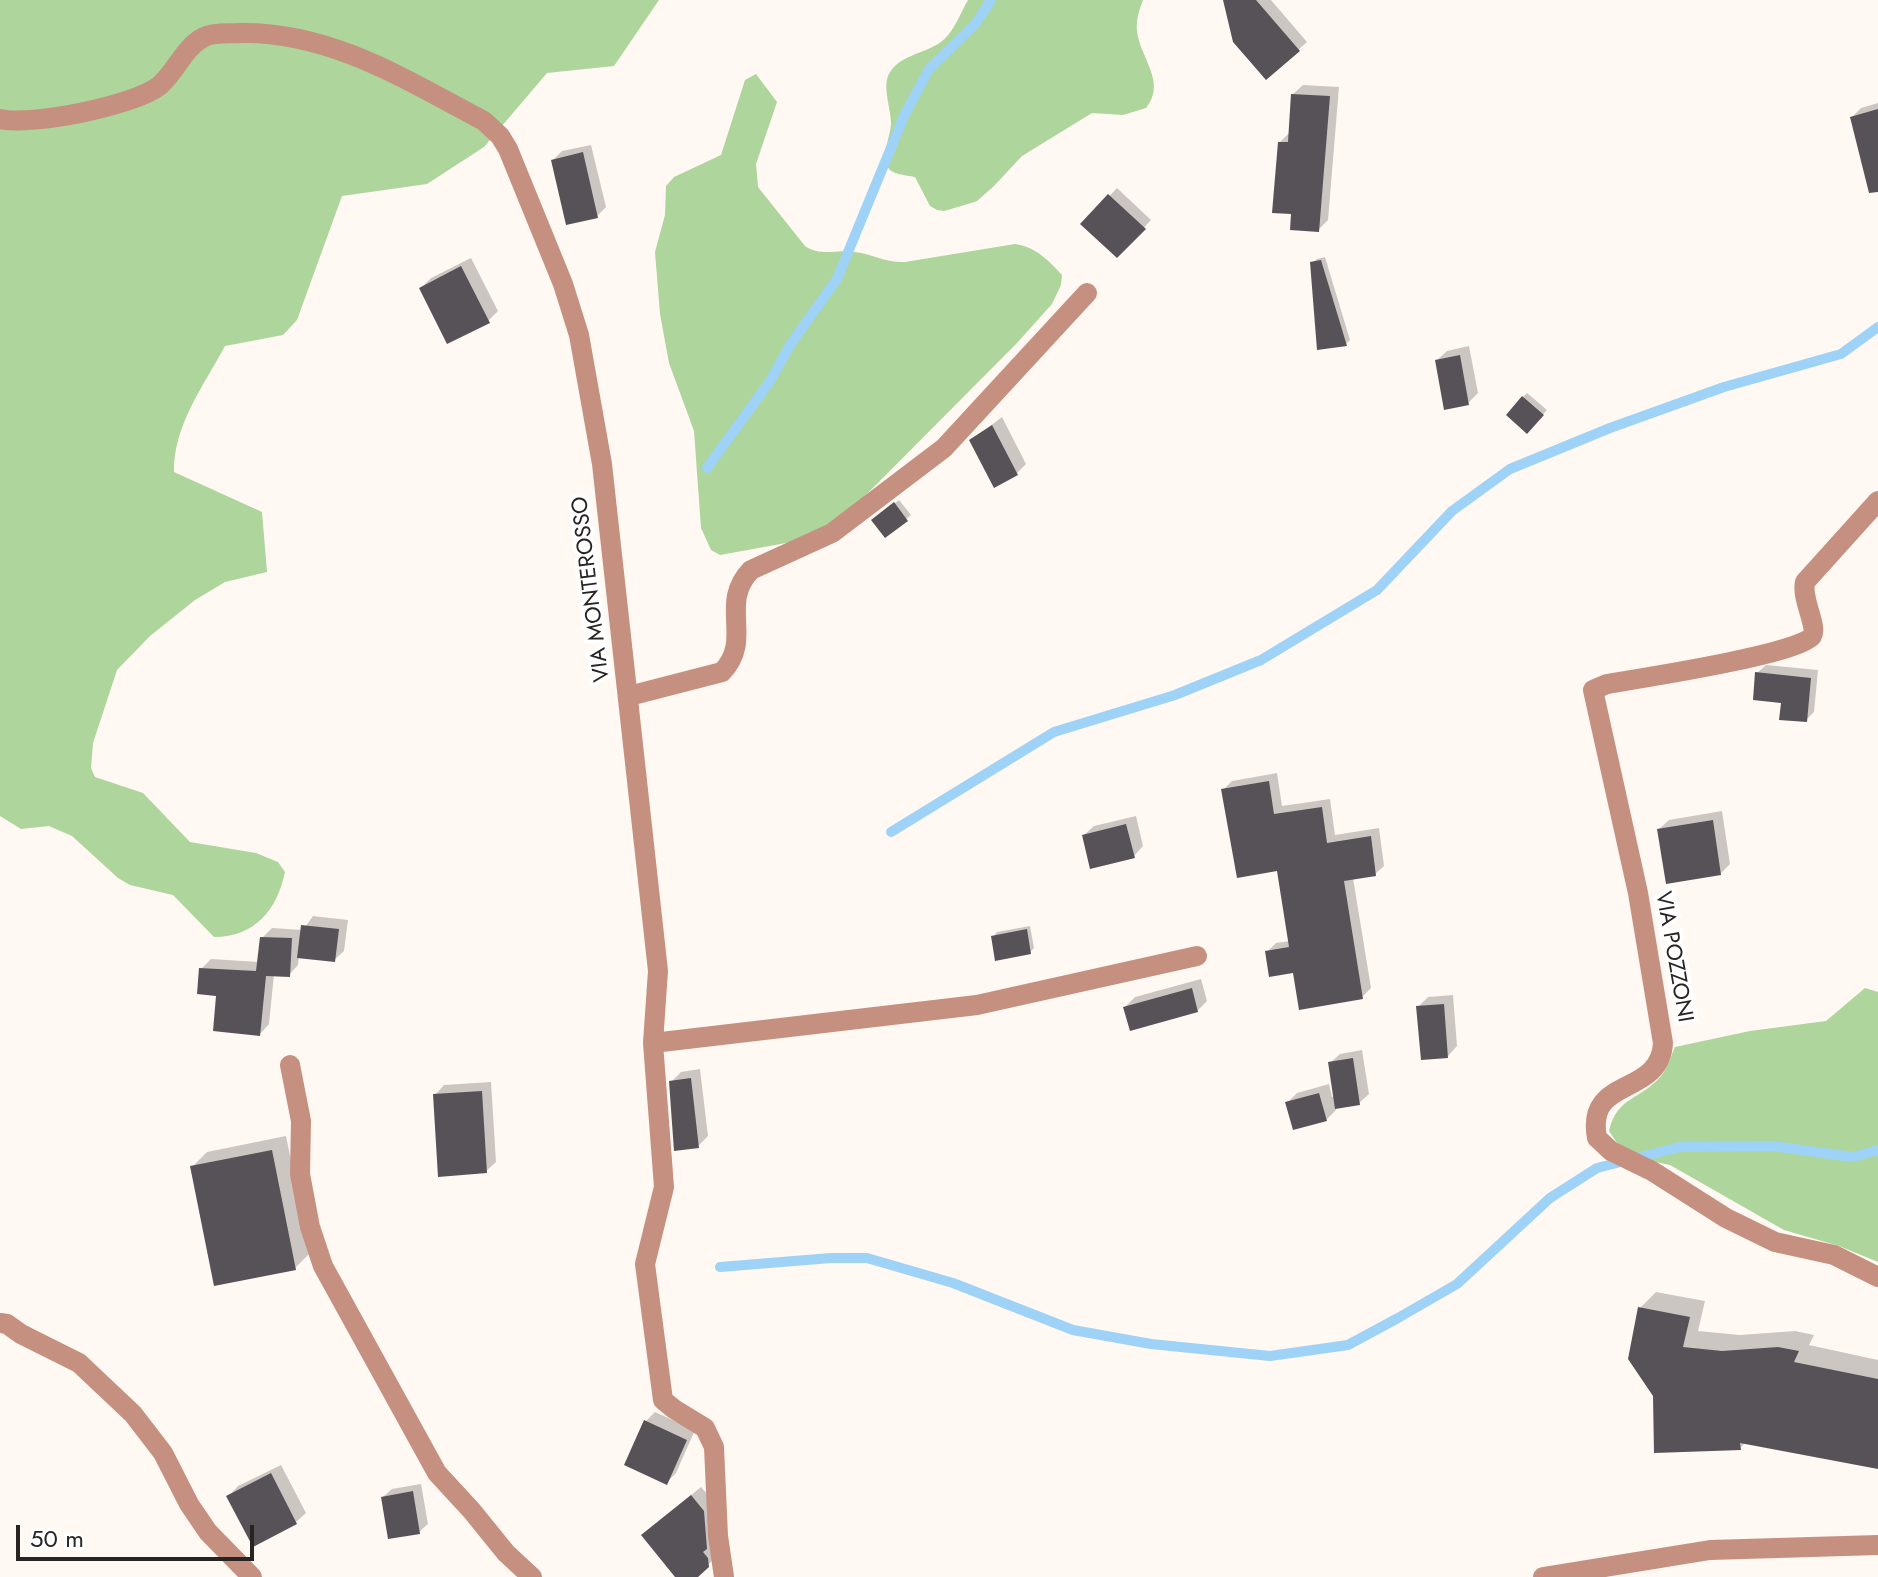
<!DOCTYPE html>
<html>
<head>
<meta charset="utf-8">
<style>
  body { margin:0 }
  #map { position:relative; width:1878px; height:1577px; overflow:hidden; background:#fff8f3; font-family:Jost,sans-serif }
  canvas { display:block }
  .scale { position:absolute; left:16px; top:1525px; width:238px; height:36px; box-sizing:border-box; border:4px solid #272423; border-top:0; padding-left:10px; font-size:24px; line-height:28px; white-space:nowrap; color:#272423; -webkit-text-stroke:6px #fff; paint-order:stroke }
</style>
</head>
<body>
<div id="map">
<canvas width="1878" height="1577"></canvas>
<div class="scale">50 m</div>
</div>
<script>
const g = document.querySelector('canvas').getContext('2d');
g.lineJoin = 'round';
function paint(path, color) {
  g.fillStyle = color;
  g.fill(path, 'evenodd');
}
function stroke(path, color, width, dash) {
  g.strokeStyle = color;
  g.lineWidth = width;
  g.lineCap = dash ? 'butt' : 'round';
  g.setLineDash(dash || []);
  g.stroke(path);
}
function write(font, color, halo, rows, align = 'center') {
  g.font = font + ' Jost,sans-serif';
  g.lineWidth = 8;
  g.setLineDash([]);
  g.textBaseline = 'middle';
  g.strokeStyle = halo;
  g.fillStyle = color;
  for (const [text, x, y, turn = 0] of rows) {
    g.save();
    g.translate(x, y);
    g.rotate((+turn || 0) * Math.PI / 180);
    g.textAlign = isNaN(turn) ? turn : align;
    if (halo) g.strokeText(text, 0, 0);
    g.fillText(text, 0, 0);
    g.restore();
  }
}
const green = new Path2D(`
  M 0,0 L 659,0 L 614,66 L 547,73 L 484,147 L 427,184 L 342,196 L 297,320 L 283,335 L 225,346 C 204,385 173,426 174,472 L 262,512 L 267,572 L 225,582 L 195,600 L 150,636 L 117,670 L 93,743 L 91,768 L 95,777 L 143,793 L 190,842 L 256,853 L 278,862 L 285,872 C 277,910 255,937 214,937 L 173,895 L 130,885 L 118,878 L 72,836 L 49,826 L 21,829 L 0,816 Z
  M 968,0 L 1143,0 C 1139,11 1136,19 1137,31 C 1140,58 1167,82 1146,108 L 1123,115 L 1092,113 L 1022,156 L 994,186 L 977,201 L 968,204 L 944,211 L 937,210 L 930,206 L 915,177 C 907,175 891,175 887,166 C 881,155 891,135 891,123 C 891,109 882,86 889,74 C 899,55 924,54 941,42 C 954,32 960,14 968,0 Z
  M 756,74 L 777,102 L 756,164 L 758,187 L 805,246 C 821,257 836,249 855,252 C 872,254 886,263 905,262 L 1015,244 C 1036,247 1048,260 1062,275 L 1061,285 L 1052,304 L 1017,343 L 842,519 L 797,541 L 720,555 L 711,550 L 701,528 L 694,431 L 669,363 L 660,314 L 655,252 L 665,215 L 666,186 L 674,177 L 721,155 L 745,80 Z
  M 1865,988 L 1878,992 L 1878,1262 L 1839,1246 L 1784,1230 L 1670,1165 L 1637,1158 L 1617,1143 L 1609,1131 C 1617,1096 1641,1100 1661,1076 C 1667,1069 1671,1056 1675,1047 L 1750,1031 L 1826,1021 Z`);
const shadow = new Path2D(`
  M 1225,0 L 1271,0 L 1307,42 L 1298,50 Z
  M 1303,85 L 1339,87 L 1328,220 L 1318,230 L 1294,213 L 1280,142 L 1290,132 L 1293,94 Z
  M 1878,103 L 1878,154 L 1852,117 L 1861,108 Z
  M 591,145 L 606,207 L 597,216 L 553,160 L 562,151 Z
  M 1117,188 L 1151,220 L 1117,256 L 1083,224 Z
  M 1325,257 L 1350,340 L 1346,344 L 1312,263 L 1317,259 Z
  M 471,258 L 498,311 L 488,321 L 421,288 L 431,278 Z
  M 1469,346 L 1478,393 L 1468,403 L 1437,360 L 1447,351 Z
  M 1527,393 L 1547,410 L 1527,431 L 1523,397 Z
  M 1002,417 L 1026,464 L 1017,473 L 972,440 Z
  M 899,500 L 911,515 L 906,519 L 878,516 Z
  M 1766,665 L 1818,670 L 1814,712 L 1806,720 L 1783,701 L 1757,673 Z
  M 1277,773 L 1282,806 L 1330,799 L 1335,835 L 1379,828 L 1384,866 L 1375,874 L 1353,878 L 1371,988 L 1362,997 L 1295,971 L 1267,952 L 1276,943 L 1290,941 L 1279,869 L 1224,789 L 1232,781 Z
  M 1722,811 L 1730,864 L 1720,874 L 1659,829 L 1669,820 Z
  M 1136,816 L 1143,846 L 1134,856 L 1084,835 L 1094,826 Z
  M 313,916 L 348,920 L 344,951 L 334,960 L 299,956 L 298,965 L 289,975 L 274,974 L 269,1024 L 260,1034 L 218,994 L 201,969 L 211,959 L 259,962 L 262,938 L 272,928 L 303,930 Z
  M 1030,926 L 1034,948 L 1030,952 L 993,937 L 997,932 Z
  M 1201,979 L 1207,1001 L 1197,1011 L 1125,1007 L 1135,997 Z
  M 1453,995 L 1457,1046 L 1448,1056 L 1418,1007 L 1428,997 Z
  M 1362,1050 L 1369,1094 L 1359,1103 L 1335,1107 L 1336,1110 L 1326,1120 L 1288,1102 L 1297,1093 L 1329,1084 L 1332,1097 L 1335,1097 L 1330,1063 L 1340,1054 Z
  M 700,1069 L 708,1136 L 698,1146 L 671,1082 L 681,1072 Z
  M 491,1082 L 496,1162 L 486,1171 L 435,1095 L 444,1085 Z
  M 286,1136 L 310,1253 L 295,1268 L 192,1167 L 207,1152 Z
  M 1656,1292 L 1705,1301 L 1698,1331 L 1740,1335 L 1795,1331 L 1814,1335 L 1809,1345 L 1878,1360 L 1878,1467 L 1746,1442 L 1740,1448 L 1655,1396 L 1640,1308 Z
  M 655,1412 L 695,1430 L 676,1473 L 666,1483 L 646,1421 Z
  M 281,1465 L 306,1513 L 296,1522 L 229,1496 L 238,1486 Z
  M 421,1484 L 428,1524 L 419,1532 L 383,1497 L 392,1489 Z
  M 701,1487 L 713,1501 L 718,1555 L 695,1577 L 678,1577 L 653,1526 Z`);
const stream = new Path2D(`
  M 707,468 L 770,381 L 790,345 L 837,279 L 904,116 L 929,69 L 976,23 L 991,0
  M 891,832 L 1054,732 L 1175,695 L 1261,660 L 1377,590 L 1452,511 L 1510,469 L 1610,428 L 1724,387 L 1841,354 L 1878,327
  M 720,1267 L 831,1258 L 867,1258 L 953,1283 L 1073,1330 L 1151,1344 L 1270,1356 L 1348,1345 L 1398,1318 L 1457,1284 L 1550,1198 L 1597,1168 L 1680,1147 L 1772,1146 L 1853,1157 L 1878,1150`);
const building = new Path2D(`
  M 1223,0 L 1256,0 L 1300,51 L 1266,80 L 1233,42 Z
  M 1291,94 L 1330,96 L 1319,232 L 1290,230 L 1291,214 L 1272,213 L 1278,142 L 1288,142 Z
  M 1878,109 L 1878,192 L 1869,193 L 1850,117 Z
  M 583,152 L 598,218 L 566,225 L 551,160 Z
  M 1108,194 L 1146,229 L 1117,258 L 1080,224 Z
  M 1321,260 L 1347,346 L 1317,350 L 1310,262 Z
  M 461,266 L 490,323 L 447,344 L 419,288 Z
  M 1460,355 L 1469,405 L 1444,410 L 1435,360 Z
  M 1522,396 L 1544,415 L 1527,434 L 1506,415 Z
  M 992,425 L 1018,475 L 994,488 L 969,440 Z
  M 894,502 L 908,521 L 885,538 L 871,520 Z
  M 1755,672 L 1811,678 L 1807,722 L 1779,720 L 1781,703 L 1753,700 Z
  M 1269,781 L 1274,814 L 1322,807 L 1327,843 L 1371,836 L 1376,876 L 1344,881 L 1363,999 L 1299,1010 L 1293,973 L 1269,977 L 1265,951 L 1289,947 L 1277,871 L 1237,878 L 1221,789 Z
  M 1713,820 L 1721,875 L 1666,884 L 1657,829 Z
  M 1126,824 L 1135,858 L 1090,869 L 1082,835 Z
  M 301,925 L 339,929 L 335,962 L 297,958 Z
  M 1027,929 L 1031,954 L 995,961 L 991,936 Z
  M 260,937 L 292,938 L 290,977 L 266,976 L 260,1036 L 213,1031 L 216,996 L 197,994 L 199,968 L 256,971 Z
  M 1192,988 L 1198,1012 L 1130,1031 L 1123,1007 Z
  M 1444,1004 L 1448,1058 L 1421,1060 L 1416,1006 Z
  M 1353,1058 L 1360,1105 L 1335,1109 L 1328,1062 Z
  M 691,1078 L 699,1148 L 674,1151 L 669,1081 Z
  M 482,1091 L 487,1173 L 438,1177 L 433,1094 Z
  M 1319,1093 L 1327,1121 L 1293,1130 L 1285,1102 Z
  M 272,1150 L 296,1270 L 214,1286 L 190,1166 Z
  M 1638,1307 L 1690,1317 L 1683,1347 L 1722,1351 L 1778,1347 L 1799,1351 L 1794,1362 L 1878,1379 L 1878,1469 L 1740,1443 L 1741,1450 L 1654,1453 L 1653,1396 L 1628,1359 Z
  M 644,1420 L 687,1440 L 667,1485 L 624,1465 Z
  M 271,1473 L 297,1524 L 253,1547 L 226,1496 Z
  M 413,1491 L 420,1534 L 388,1539 L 381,1497 Z
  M 691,1495 L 704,1511 L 707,1549 L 703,1552 L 708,1558 L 709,1567 L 698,1577 L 675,1577 L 641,1535 Z`);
const pedestrian = new Path2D(`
  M 1878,501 L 1805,582 C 1801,599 1818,626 1812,636 C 1800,654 1637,679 1607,684 L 1593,690 L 1638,893 L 1663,1043 C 1660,1098 1585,1075 1597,1138 L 1611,1151 L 1652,1171 L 1726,1218 L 1775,1242 L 1834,1255 L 1878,1277`);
const minor = new Path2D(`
  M 0,119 C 32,126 133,106 159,86 C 176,72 184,47 204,37 C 214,32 230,34 240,33 C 330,31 408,81 484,121 L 500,136 L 508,149 L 563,284 L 579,335 L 602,464 L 658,971 L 653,1043 L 664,1187 L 645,1264 L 663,1400 L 674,1409 L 705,1428 L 714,1447 L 718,1536 L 724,1577
  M 629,696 L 722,672 C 754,639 718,604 751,570 L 832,533 L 944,448 L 1087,293
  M 653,1043 L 977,1005 L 1197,956
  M 290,1065 L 301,1121 L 300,1174 L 310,1227 L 323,1266 L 437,1473 L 472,1511 L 506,1553 L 532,1577
  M 0,1323 L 7,1324 L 21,1334 L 79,1363 L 133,1414 L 163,1453 L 189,1504 L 208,1532 L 252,1577
  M 1543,1577 L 1710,1550 L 1878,1545`);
const streetNames = [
  ["VIA MONTEROSSO",592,589,-97],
  ["VIA POZZONI",1673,957,80]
];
paint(green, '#add59c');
paint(shadow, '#0003');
stroke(stream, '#9fd2f7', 10);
paint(building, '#565257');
stroke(pedestrian, '#c5907f', 20);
stroke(minor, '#c5907f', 20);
write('22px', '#272423', '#fff', streetNames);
</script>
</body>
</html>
